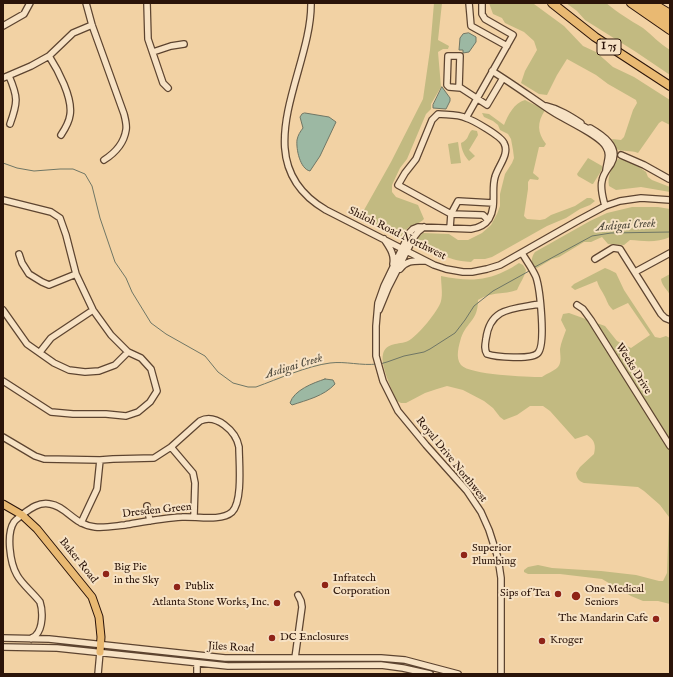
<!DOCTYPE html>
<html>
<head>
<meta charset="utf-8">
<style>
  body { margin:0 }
  #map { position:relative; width:673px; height:677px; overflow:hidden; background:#f2d2a4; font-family:"IM FELL English",serif }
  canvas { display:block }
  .frame { position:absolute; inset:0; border:4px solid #2b1409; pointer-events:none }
</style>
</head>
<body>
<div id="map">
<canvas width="673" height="677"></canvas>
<div class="frame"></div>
</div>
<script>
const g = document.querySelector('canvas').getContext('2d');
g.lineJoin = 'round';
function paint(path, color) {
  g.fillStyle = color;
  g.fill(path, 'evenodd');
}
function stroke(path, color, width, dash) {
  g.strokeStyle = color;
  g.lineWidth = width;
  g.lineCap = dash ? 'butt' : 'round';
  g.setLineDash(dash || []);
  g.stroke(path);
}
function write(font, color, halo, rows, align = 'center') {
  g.font = font + ' "IM FELL English",serif';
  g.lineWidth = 4;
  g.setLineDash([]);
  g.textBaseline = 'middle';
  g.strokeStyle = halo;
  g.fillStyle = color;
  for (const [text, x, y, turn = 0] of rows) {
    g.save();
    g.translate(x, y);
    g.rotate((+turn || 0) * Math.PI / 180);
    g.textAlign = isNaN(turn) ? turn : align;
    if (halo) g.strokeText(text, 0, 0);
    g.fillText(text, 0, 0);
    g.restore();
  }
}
const green = new Path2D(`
  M 434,3 L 442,3 L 438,40 L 449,46 L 448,49 L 443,49 L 438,52 L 441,87 L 431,104 L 431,109 L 426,114 L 407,159 L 400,168 L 392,185 L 392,192 L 396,197 L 418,205 L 424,219 C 419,224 414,224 409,227 C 405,230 403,234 400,238 L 378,226 L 359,219 L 391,162 L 423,99 L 430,50 Z
  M 489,3 L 532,3 L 534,4 L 564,26 L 583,46 L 596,52 L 613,67 L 634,77 L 670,100 L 670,125 L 662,121 L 659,123 L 638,153 C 631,150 623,152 616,149 L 612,139 L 621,140 L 624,137 L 633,110 L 637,103 L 636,100 L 608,84 L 596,75 L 567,59 L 557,75 L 547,95 L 539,94 L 521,83 L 525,71 L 537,50 L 534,41 L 524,32 L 505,23 L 502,18 L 493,14 Z
  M 566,3 L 606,3 C 618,13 630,20 643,28 C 652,35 660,44 670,50 L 670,75 L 636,52 L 585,20 L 577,11 Z
  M 525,100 L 545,110 C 537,123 537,132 546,144 L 544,147 L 539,147 L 533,173 L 539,178 L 538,180 L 530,179 L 528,182 L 528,189 L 524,216 L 527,219 L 540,220 L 545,219 L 551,215 L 575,206 L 587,198 L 591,198 L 595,201 L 590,205 L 580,209 L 566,218 L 547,226 L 492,257 L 485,259 L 474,259 L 471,262 C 456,261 450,259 437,252 C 431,249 423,248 417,244 L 418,238 L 423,233 L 449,234 L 458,240 L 468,240 L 482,233 L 491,225 L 497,214 L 500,206 L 500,194 L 505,174 L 512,163 L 514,158 L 513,150 L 511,139 L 508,134 L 500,130 L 498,125 L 493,121 L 484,117 L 482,113 L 489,114 L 504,125 C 508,115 514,103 525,100 Z
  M 472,130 L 477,131 L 478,135 L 469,150 L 475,156 L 469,161 C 465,157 461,149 461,143 C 470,139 467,134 472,130 Z
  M 458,142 L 461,163 L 451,164 L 448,144 Z
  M 588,158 L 602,166 L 603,168 L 593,184 L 592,184 L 578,176 L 577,174 Z
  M 618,159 L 629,160 L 646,172 L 648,177 L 652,180 L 670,187 L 670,192 L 641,187 L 616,190 L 609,186 C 607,176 612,167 618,159 Z
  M 632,207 L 658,207 L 670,209 L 670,237 C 657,243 644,241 630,240 L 624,245 L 608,244 L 602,237 L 591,242 L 584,242 L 559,257 L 552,259 L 537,268 C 530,265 531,257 535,252 L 590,221 L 607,213 Z
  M 519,263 L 523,265 L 526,270 C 525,276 520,283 517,290 C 503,295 493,291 478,300 C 478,321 467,321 461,338 C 459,345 455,358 461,365 C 470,375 527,377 542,377 C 547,373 553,372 558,367 C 562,362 560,355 560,349 C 561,342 564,336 566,330 L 561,320 L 563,314 L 569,313 L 605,326 L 617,341 L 631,348 L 650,335 L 628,303 L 613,310 C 609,306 608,304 606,299 C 603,292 599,288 597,281 L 575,290 L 571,287 L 574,284 L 605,268 L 610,270 L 616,273 L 624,290 L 655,337 L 660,338 L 666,336 L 670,338 L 670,604 L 658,601 L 643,601 L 631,596 L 602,579 L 560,574 L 528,574 L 524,572 L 524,570 L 528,567 L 538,565 L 552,568 L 601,571 L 636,575 L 659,581 L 663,581 L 667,573 L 669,517 L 660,505 L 644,491 L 638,487 L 584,483 C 579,481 577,479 576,473 L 580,467 L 594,454 C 596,446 595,440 587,435 L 575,439 L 550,411 L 543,406 L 530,406 L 517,415 L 504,420 L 500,417 L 493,408 L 484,401 L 463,390 L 447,386 L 437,389 L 425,393 L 406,403 L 401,403 L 397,401 C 392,390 380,365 383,354 C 386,342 399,345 408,341 C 417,337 439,310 441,301 C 443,294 441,284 441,276 C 465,281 483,282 505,271 C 510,269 514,266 519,263 Z
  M 670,274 L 670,284 L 669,285 L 670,296 C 668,289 662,287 661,279 Z`);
const water = new Path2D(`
  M 469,33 L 476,37 L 476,42 L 469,52 L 463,53 L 463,50 L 459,50 L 460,38 L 463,34 Z
  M 442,87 L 450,98 L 450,101 L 446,109 L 433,108 L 433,105 Z
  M 305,113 L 329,117 L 336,122 L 320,156 L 310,171 C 300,169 296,149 297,140 C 298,135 300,132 303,128 L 300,117 L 302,114 Z
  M 325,379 L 333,380 L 335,384 C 324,396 307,400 292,405 L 290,403 C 294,390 313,383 325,379 Z`);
const stream = new Path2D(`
  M 3,163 L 17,168 L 34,171 L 60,169 L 73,169 L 85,174 L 92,186 L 100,218 L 115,262 L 126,278 L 132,292 L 151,323 L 166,334 L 205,356 L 218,372 L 233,383 L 248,387 L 256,387 C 278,379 307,366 330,363 C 346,361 361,366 377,364
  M 533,268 L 592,236 L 611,233 L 670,232
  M 380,364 L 387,362 L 404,356 L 424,352 L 430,349 L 455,333 L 465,320 L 474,306 L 493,291 L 531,270`);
const minor = new Path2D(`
  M 86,3 L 92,25 L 124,114 C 125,118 127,125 126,130 C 124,143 115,153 104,160
  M 147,3 L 148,39 L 163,83 L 168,88
  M 311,3 C 312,72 242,161 326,210 L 434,265 L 446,269 L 463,272 L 472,272 L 487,269 L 500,265 L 579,220 L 605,206 L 620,201 L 641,198 L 670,200
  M 469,3 L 471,26 L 507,46
  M 3,26 L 24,14 L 30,3
  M 153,52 L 171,46 L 184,44
  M 49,56 C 58,70 73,98 70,115 C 69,123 65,129 61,135
  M 492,71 C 513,84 532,98 553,112 C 565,120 600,135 606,147 C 611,155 607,161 606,170
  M 9,76 C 18,97 18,102 10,124
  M 3,78 L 31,66 L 49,56 L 73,33 L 92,25
  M 459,87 L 460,56 L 448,56 L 447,85 L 449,87 L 461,88 L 487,105 L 503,78
  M 546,106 C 559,109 570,116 581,123 L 581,125 L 588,129 L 590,128 C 602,135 621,147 611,164 C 607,170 603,174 602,181 C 600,189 603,198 605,206
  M 466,118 L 513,35 L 485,19 L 482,14 L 482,3
  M 621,155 L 644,165 L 669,179
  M 3,200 L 51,212 L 60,218 L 66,235 L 76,274 L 93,310 L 111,335 L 128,352 L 141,358 L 151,369 L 157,391 L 150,402 L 138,412 L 126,416 L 106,414 L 73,414 L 51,412 L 3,381
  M 488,220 L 483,215 L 451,214 L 398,185 L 405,173 L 416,159 L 432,120 L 438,114 C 447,115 458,114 466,118 C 473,120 501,136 504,143 C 510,154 498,166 495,177 C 491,190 497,206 489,219 C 485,225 478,228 471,229 L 418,227 L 413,229 L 410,232 L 384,286 L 378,303 L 376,326 L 376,356 L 383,381 L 398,411 L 426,445 L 467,491 L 481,512 L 489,530 L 498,558 L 501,578 L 501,674
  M 450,228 L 451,214 L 458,201 L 493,203
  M 384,239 C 389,247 395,254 393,264
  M 522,253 C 526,260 532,268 536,277 C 540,289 546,344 538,353 C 532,360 495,357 487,354 C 484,349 485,345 486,339 C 490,307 513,309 540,304
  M 19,254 L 22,263 L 29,274 L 42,282 L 49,285 L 76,274
  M 595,259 L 613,248 L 620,249 L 661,314 L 665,318 L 670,320
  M 400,269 C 407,260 414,261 424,261
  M 635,272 L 670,253
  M 577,305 L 583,309 L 591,320 L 670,446
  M 3,310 L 27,344 L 54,363 L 69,370 L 85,372 L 99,371 L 115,365 L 128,352
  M 379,310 L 388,288 L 414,237 L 418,232 L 424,227
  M 40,352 L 51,338 L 93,310
  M 3,437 L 35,456 L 44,459 L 100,460 L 113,459 L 154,458 L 171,447 L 200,421 C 216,413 236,431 239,447 C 239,462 243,501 232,512 C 221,522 195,516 182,517 C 162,518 143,522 125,525 C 115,526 105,528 95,527 C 74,525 66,506 50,504 C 39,502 31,508 23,514 C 20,517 16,519 14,522 C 6,534 10,563 17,575 C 21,583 34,594 40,602 C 43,611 43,628 36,635 C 35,637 32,637 31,639
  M 171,447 L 193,473 L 195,483 L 194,516
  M 147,506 L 150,521
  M 81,523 L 97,489 L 100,460
  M 3,638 L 49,639 L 225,658 L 381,658 L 405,660 L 458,674
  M 3,647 L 57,648 L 228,666 L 381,665 L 403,668 L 430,674
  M 295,658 L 302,607 L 301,601 L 298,595
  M 98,674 L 100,652
  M 197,674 L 197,663`);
const major = new Path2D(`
  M 3,504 L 22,515 L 37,529 L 92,597 L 99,617 L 101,637 L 100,652`);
const highway = new Path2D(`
  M 552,3 L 595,37 L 670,86
  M 631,3 L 670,30
  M 643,3 L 670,22
  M 655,5 L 670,14`);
const markers = [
  [464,555,4,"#8f2418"],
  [106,574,4,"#8f2418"],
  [325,585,4,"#8f2418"],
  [177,587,4,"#8f2418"],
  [558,594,4,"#8f2418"],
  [576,596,5,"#8f2418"],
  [277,603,4,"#8f2418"],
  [656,619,4,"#8f2418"],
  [272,638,4,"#8f2418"],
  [542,641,4,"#8f2418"]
];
const shields = [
  [609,47,24]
];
const shieldNames = [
  ["I 75",609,47]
];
const streetNames = [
  ["Shiloh Road Northwest",397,234,26],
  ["Weeks Drive",633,369,58],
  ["Royal Drive Northwest",451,460,51],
  ["Dresden Green",157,511,-6],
  ["Baker Road",78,561,51],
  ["Jiles Road",231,648,3]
];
const poiNames = [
  ["Superior",472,549],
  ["Plumbing",472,562],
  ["Big Pie",114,568],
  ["in the Sky",114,581],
  ["Infratech",333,579],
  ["Corporation",333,592],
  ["Publix",185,587],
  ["One Medical",585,590],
  ["Seniors",585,603],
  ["Sips of Tea",550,594,"right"],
  ["Atlanta Stone Works, Inc.",269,603,"right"],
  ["The Mandarin Cafe",648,619,"right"],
  ["DC Enclosures",280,638],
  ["Kroger",550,641]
];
const waterNames = [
  ["Asdigai Creek",626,226,-4],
  ["Asdigai Creek",294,367,-17]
];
paint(green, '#c2ba81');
paint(water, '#9cb8a3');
stroke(water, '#6f7665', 1);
stroke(stream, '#6f7665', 1);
stroke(minor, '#5d4430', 8);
stroke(major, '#2b1409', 9);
stroke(highway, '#2b1409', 10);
stroke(minor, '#f7e2c4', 5.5);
stroke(major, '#e9b972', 7);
stroke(highway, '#e9b972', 8);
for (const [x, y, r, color] of markers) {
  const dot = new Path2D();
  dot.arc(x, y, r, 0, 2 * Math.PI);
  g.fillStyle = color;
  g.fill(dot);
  stroke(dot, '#f7e2c4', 1.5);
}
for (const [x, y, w] of shields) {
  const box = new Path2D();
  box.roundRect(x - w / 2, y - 8, w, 16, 3);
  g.fillStyle = '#f7e2c4';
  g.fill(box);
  stroke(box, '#2b1409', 1);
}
write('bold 10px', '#2b1409', null, shieldNames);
write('11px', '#2b1409', '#f7e2c4', streetNames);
write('11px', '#2b1409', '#f7e2c4', poiNames, 'left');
write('italic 12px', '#534d3f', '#f7e2c4', waterNames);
</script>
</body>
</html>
